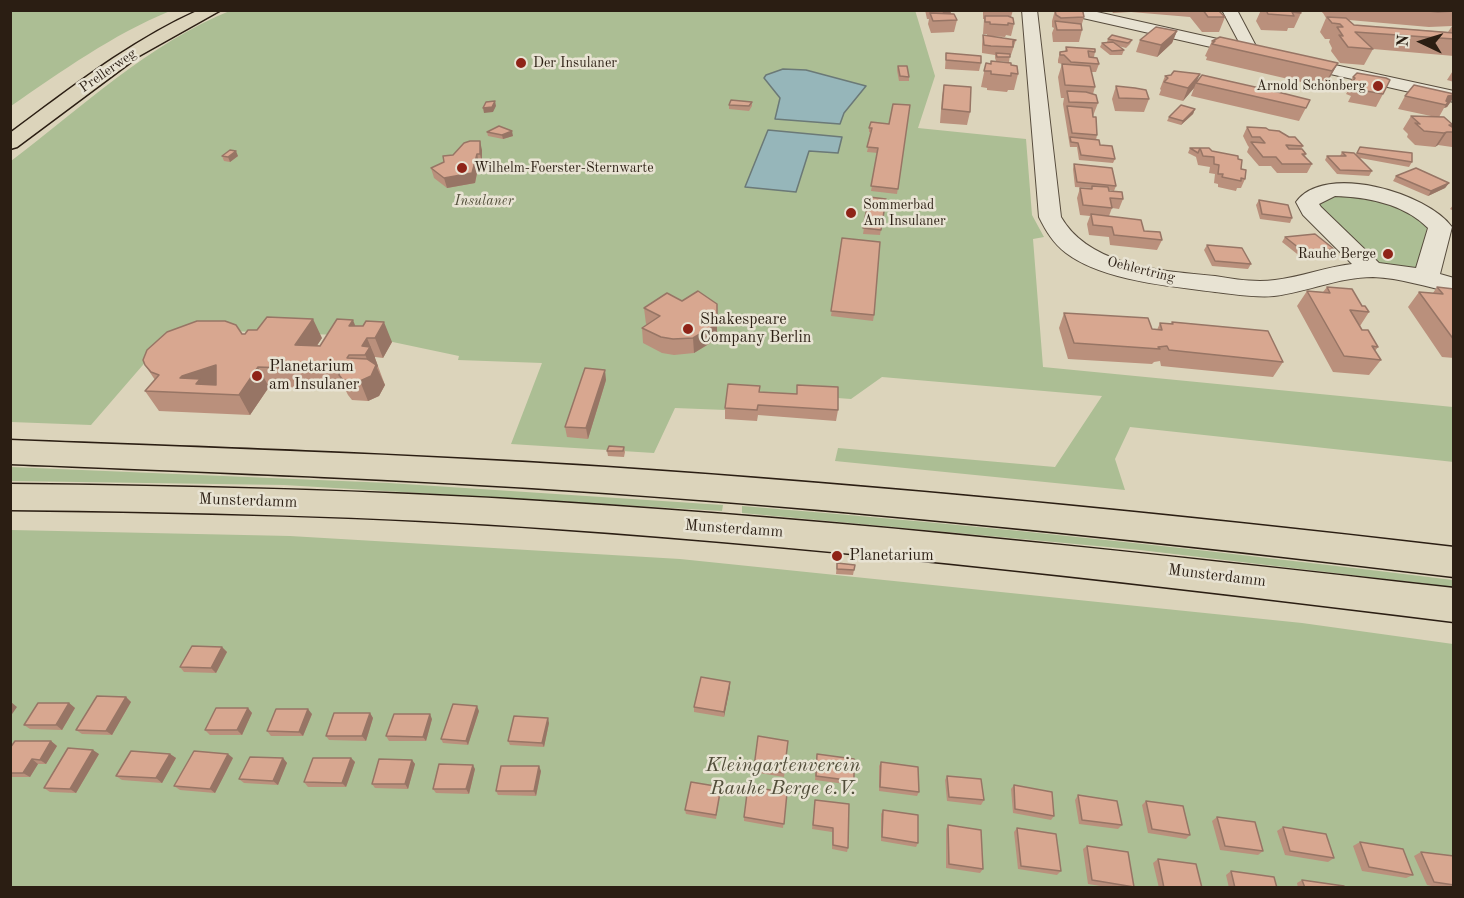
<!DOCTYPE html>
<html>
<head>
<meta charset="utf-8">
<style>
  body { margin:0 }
  #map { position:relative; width:1464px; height:898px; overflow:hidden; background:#dcd4bb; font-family:"Old Standard TT",serif }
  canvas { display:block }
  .frame { position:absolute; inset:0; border:12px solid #2b1e13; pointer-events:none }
  .north { position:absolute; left:1392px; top:12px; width:60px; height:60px; -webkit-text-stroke:4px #e8e3d3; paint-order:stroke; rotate:274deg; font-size:16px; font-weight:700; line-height:24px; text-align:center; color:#2b1e13 }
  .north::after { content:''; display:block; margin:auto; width:21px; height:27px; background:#2b1e13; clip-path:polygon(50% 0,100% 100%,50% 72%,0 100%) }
</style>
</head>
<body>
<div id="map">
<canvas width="1464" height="898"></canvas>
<div class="frame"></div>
<div class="north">N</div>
</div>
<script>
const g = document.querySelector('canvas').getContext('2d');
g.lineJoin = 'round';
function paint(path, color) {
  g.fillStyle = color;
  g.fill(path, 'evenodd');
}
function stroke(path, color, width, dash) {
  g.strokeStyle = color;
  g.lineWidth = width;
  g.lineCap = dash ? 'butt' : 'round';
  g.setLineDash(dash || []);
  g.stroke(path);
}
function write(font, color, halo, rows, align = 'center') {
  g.font = font + ' "Old Standard TT",serif';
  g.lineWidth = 5;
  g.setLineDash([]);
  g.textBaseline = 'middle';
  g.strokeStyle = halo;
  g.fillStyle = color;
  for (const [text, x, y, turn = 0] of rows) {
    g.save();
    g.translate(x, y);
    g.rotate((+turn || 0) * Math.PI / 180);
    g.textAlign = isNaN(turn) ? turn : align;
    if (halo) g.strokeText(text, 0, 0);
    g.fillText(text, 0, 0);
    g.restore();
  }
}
const green = new Path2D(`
  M 11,10 L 170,10 L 170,11 C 112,35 62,71 11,106 Z
  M 232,10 L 915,10 L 935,76 L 918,128 L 1026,139 L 1032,215 L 1044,237 L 1033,239 L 1043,367 L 1453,407 L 1454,462 L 1130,427 L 1115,459 L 1125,490 L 835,461 L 838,448 L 1055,467 L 1102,396 L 882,377 L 851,399 L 797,395 L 726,410 L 675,408 L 654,453 L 511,444 L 542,363 L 458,360 L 459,356 L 388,341 L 338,335 L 174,329 L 91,425 L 11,422 L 11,161 C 81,108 149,43 232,10 Z
  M 1325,196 L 1372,196 L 1421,217 L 1427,228 L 1417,268 L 1373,262 L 1319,212 L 1317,199 Z
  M 11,467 L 389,483 L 723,505 L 722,511 L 284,485 L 11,481 Z
  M 742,506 C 980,525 1217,551 1453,580 L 1453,587 L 1140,550 L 742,513 Z
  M 11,530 L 290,536 L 680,559 L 1302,623 L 1453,644 L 1453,887 L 11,888 Z`);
const water = new Path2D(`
  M 783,69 L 806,70 L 866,86 L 844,113 L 840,124 L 775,119 L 780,98 L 764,78 L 766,75 Z
  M 768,130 L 842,137 L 838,153 L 809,151 L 796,192 L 745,187 Z`);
const minor = new Path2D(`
  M 1022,10 L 1037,10 L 1061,217 C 1090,267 1163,271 1215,276 C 1235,279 1255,283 1275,280 C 1301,277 1326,267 1352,264 L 1303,215 L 1296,202 C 1324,162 1428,193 1452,227 L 1440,274 L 1454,278 L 1454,293 C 1427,287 1401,278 1373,277 C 1339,277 1308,292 1274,296 C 1255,298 1235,294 1215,292 C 1170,286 1103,281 1066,253 C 1053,243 1046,231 1039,217 ZM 1335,196 C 1368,197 1404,204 1428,228 L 1416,268 L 1379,263 L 1321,207 L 1319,204 Z
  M 1058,10 L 1088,10 L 1240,44 L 1222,10 L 1237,10 L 1257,48 L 1454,91 L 1454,102 L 1065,14 Z`);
const major = new Path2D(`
  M 199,10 L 221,10 L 139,56 L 17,147 L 10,149 L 10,133 C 71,88 130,41 199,10 Z
  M 10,440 C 209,448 408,454 606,467 C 889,486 1172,514 1454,547 L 1454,577 C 1172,543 890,513 606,493 C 408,479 209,472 10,464 Z
  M 10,484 C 192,486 374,490 556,502 C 856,521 1155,554 1454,588 L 1454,622 C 1155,585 856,550 556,529 C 374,516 192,512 10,510 Z`);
const wall = new Path2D(`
  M 925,10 L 951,10 L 950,14 L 957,20 L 954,32 L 931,33 L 928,24 L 929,19 L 927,19 Z
  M 983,10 L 1013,10 L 1011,17 L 1014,24 L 1011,36 L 1006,35 L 1005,37 L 989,36 L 1016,40 L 1011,55 L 1010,55 L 1009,62 L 996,61 L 995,58 L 995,55 L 982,53 L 982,44 L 983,35 L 987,36 L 987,34 L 983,34 L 984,19 L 983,19 Z
  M 1055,10 L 1084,17 L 1081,27 L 1082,30 L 1079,42 L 1053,42 L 1052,33 L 1054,28 L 1052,27 L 1052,21 Z
  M 1111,10 L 1222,10 L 1221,13 L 1225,17 L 1219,32 L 1202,32 L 1190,17 L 1131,12 L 1113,13 Z
  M 1261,10 L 1299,10 L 1301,13 L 1294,28 L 1288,28 L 1287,31 L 1261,30 L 1256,21 Z
  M 1319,10 L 1454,10 L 1454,56 L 1373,49 L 1364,65 L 1340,63 L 1331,51 L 1332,48 L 1329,42 L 1330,39 L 1325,39 L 1320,32 L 1326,18 L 1323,13 ZM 1349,20 L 1429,27 L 1452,26 L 1448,32 L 1354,25 Z
  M 1177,31 L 1172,43 L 1157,57 L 1136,52 L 1140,40 Z
  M 1108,39 L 1132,40 L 1130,44 L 1126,48 L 1118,46 L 1124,50 L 1122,55 L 1110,55 L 1100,47 L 1102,43 L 1107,42 Z
  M 1212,41 L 1338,63 L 1329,79 L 1323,87 L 1206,60 L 1207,57 L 1205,56 Z
  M 1066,47 L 1095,52 L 1094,57 L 1099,64 L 1096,72 L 1091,72 L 1095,87 L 1093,94 L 1098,103 L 1093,116 L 1097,135 L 1096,140 L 1100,145 L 1115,159 L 1113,163 L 1079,160 L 1077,147 L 1070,147 L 1063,104 L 1064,98 L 1061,98 L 1058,77 L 1062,64 L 1058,63 L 1058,60 L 1060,52 L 1065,51 Z
  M 946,53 L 981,63 L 979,71 L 945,69 Z
  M 986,63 L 1011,65 L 1018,74 L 1014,90 L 1008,90 L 1007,92 L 987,90 L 987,88 L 981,87 Z
  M 898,66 L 909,77 L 909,81 L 899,81 L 897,70 Z
  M 1454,69 L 1454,82 L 1447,80 Z
  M 1165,76 L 1197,81 L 1310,100 L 1299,121 L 1191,96 L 1194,88 L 1183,101 L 1159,95 L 1161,90 L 1160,89 Z
  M 1353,77 L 1383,94 L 1376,107 L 1348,102 L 1351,96 L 1346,94 L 1348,91 L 1346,90 Z
  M 944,85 L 970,112 L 967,125 L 940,123 L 942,97 Z
  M 1116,86 L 1149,99 L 1144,112 L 1115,111 L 1112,99 Z
  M 1454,94 L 1454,97 L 1447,107 L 1444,108 L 1439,117 L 1453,125 L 1452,127 L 1454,128 L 1454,145 L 1452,147 L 1438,145 L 1435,147 L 1415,145 L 1407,137 L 1408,134 L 1403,129 L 1411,116 L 1431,116 L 1398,109 L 1405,96 Z
  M 752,102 L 752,106 L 749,111 L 729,109 L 729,105 Z
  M 910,105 L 897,194 L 871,191 L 878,153 L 867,152 L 871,133 L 869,132 L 869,128 L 889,124 Z
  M 1195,109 L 1193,114 L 1181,125 L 1167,121 L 1169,117 Z
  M 1247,127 L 1269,130 L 1303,146 L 1301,149 L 1306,154 L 1305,156 L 1312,164 L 1307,173 L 1277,173 L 1271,166 L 1259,166 L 1247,152 L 1249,147 L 1248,146 L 1243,136 Z
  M 487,132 L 513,136 L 503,139 L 488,136 Z
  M 1360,147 L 1412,162 L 1409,167 L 1360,158 L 1372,171 L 1369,176 L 1337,174 L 1325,160 L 1327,156 L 1340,156 L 1342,152 L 1356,154 Z
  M 1190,148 L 1209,148 L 1212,151 L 1238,159 L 1245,179 L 1241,188 L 1237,188 L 1236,191 L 1218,187 L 1218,184 L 1214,183 L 1215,174 L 1209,173 L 1210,167 L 1198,165 L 1196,157 L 1188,153 Z
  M 482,150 L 482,163 L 479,163 L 475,183 L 447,188 L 434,178 L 431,168 Z
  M 222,156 L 238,156 L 230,162 L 224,161 Z
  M 1074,164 L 1116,186 L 1114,191 L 1109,190 L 1109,191 L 1123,199 L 1119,209 L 1112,208 L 1109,216 L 1144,231 L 1162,240 L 1157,250 L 1110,245 L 1109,237 L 1089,235 L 1087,224 L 1090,216 L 1080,215 L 1077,198 L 1080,188 L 1090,189 L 1091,188 L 1075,187 L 1073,169 Z
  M 1396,176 L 1449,183 L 1445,188 L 1428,196 L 1393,181 Z
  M 869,197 L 886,199 L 880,235 L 863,234 Z
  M 1259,200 L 1292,218 L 1290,223 L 1260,219 L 1256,205 Z
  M 1454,204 L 1454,211 L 1450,209 Z
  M 1285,237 L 1334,249 L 1331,254 L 1301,257 L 1282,242 Z
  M 842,238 L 874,315 L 873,321 L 831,316 Z
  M 1207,245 L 1251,264 L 1248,269 L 1212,266 L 1204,250 Z
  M 1327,287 L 1362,306 L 1369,312 L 1360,326 L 1362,330 L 1378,347 L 1375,351 L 1381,360 L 1369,375 L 1333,372 L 1297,306 L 1307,291 L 1323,292 Z
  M 1437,287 L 1454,289 L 1454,358 L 1442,357 L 1408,307 L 1419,292 L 1433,293 Z
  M 644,308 L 717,335 L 712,342 L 694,353 L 674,355 L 662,353 L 643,343 L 642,328 L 647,324 L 646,324 Z
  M 1064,313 L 1157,330 L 1160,323 L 1171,324 L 1172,322 L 1283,362 L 1273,377 L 1161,366 L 1160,361 L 1154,362 L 1152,364 L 1068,359 L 1059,328 Z
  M 356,326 L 392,342 L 383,358 L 375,357 L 375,358 L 385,385 L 379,396 L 368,401 L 352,400 L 348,395 L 345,389 L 269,387 L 250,415 L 159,411 L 145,391 L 155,380 L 145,365 L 322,338 L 317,345 L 320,346 Z
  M 606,380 L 588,439 L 567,437 L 565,427 Z
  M 759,392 L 838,410 L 836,421 L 758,415 L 757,421 L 725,419 L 725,408 Z
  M 624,447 L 625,452 L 624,457 L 608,456 L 607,451 Z
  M 837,563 L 854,570 L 853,575 L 836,574 Z
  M 222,647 L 227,652 L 216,673 L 184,672 L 180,667 Z
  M 730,682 L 730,687 L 724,717 L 694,712 L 694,707 Z
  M 126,697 L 131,702 L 112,735 L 82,734 L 76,730 Z
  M 69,703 L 75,708 L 62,730 L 30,729 L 24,725 Z
  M 248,708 L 252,713 L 242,735 L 210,735 L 205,730 Z
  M 479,711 L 468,745 L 443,743 L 441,739 Z
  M 370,713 L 373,718 L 366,741 L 329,740 L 326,736 Z
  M 312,714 L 303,736 L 271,736 L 267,731 Z
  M 432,719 L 426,741 L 389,741 L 386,736 Z
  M 549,723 L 544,747 L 510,745 L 508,741 Z
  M 51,741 L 57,746 L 46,764 L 38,764 L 30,777 L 10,777 L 10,748 Z
  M 788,741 L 784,777 L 753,772 L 754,767 Z
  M 99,754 L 76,793 L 50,792 L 44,788 Z
  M 170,754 L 176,758 L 162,783 L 122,780 L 116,776 Z
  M 817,754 L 854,781 L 853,785 L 815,780 Z
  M 233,758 L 215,793 L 180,790 L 174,786 Z
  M 283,758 L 287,763 L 278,785 L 244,783 L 239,779 Z
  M 351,758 L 355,762 L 346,787 L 308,787 L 304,782 Z
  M 412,760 L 415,764 L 408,789 L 375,788 L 372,784 Z
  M 881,762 L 919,792 L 917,796 L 879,791 L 879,766 Z
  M 475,769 L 469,794 L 436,793 L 433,789 Z
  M 541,771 L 536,796 L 498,795 L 496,791 Z
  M 947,776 L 984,800 L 981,805 L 947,801 L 945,780 Z
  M 1014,785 L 1054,816 L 1051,820 L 1013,813 L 1011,789 Z
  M 721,787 L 716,819 L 686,814 L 685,810 Z
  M 787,793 L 783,828 L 744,821 L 744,817 Z
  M 1078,795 L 1122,825 L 1118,829 L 1079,824 L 1075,800 Z
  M 815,800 L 848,848 L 847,852 L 832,849 L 832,832 L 812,829 Z
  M 1146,801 L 1190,835 L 1186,839 L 1148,833 L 1142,805 Z
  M 883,810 L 918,843 L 916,847 L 881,841 L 881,814 Z
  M 1217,817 L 1263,851 L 1258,855 L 1220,850 L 1212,821 Z
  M 948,825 L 983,869 L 980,873 L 946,868 L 946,829 Z
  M 1283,827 L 1334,858 L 1328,862 L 1285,855 L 1277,831 Z
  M 1017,828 L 1061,871 L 1057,875 L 1018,869 L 1014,832 Z
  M 1360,842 L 1413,875 L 1406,878 L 1362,871 L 1353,846 Z
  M 1087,846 L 1134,887 L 1133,888 L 1113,888 L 1088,884 L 1083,849 Z
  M 1421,852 L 1454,856 L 1454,888 L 1441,888 L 1427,885 L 1414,856 Z
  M 1158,859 L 1202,888 L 1159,888 L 1153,863 Z
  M 1231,871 L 1277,888 L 1229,888 L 1226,875 Z
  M 1302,880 L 1344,888 L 1298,888 L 1297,883 Z`);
const shadedWall = new Path2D(`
  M 943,10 L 951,10 L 950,18 L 942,19 Z
  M 1177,31 L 1172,43 L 1157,57 L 1161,45 Z
  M 1338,63 L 1329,79 L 1323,87 L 1332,71 Z
  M 1200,74 L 1194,88 L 1183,101 L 1188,88 Z
  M 1454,95 L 1454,97 L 1447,107 L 1444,108 L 1446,105 L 1443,104 L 1448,96 Z
  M 495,101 L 496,106 L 493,112 L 484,113 L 483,108 Z
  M 1195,109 L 1193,114 L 1181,125 L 1183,121 Z
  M 512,131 L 513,136 L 503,139 L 502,135 Z
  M 1447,132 L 1438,145 L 1435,147 L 1444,133 Z
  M 480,141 L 482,150 L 482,163 L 480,154 Z
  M 236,151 L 238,156 L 230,162 L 228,157 Z
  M 477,154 L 479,163 L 475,183 L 447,188 L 444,178 Z
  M 1449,183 L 1445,188 L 1428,196 L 1431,191 Z
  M 717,304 L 717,335 L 712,342 L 694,353 L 693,338 Z
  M 313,319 L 322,338 L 305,364 L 295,345 Z
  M 353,320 L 361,340 L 349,326 Z
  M 384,322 L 392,342 L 383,358 L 375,338 Z
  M 367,338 L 375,357 L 375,358 L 378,366 L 377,368 L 385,385 L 379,396 L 368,401 L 360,381 L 372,373 L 362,346 Z
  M 216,365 L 228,385 L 208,392 L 180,378 L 182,376 Z
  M 258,367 L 269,387 L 250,415 L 239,395 Z
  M 605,370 L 606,380 L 588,439 L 586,428 Z
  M 222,647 L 227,652 L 216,673 L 211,668 Z
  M 730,682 L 730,687 L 724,717 L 724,712 Z
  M 126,697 L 131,702 L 112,735 L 106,731 Z
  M 11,702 L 17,707 L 10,717 Z
  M 69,703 L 75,708 L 62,730 L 56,725 Z
  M 477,706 L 479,711 L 468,745 L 466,741 Z
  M 248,708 L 252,713 L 242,735 L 237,730 Z
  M 308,709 L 312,714 L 303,736 L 299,732 Z
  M 370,713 L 373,718 L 366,741 L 362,736 Z
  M 430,714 L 432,719 L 426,741 L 423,737 Z
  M 548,718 L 549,723 L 544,747 L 542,743 Z
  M 51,741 L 57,746 L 46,764 L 40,760 Z
  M 93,750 L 99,754 L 76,793 L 70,789 Z
  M 170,754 L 176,758 L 162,783 L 156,778 Z
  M 228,754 L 233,758 L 215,793 L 210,789 Z
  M 283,758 L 287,763 L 278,785 L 273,781 Z
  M 351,758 L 355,762 L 346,787 L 342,783 Z
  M 32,759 L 38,764 L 30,777 L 23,773 Z
  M 412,760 L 415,764 L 408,789 L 405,784 Z
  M 473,765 L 475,769 L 469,794 L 466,789 Z
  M 539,766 L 541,771 L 536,796 L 534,791 Z`);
const building = new Path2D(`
  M 1055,10 L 1080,10 L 1083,12 L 1084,17 L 1061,18 L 1056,15 Z
  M 1203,10 L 1218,10 L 1225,17 L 1208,17 Z
  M 1266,10 L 1299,10 L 1301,13 L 1292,12 L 1294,16 L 1268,14 Z
  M 1418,10 L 1454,10 L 1454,11 L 1438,12 Z
  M 930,13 L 954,14 L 957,20 L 933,21 Z
  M 985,16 L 1008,16 L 1013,18 L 1014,24 L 1008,23 L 1008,25 L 990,24 L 990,22 L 985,22 Z
  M 1327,17 L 1346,18 L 1354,25 L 1454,33 L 1454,39 L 1355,32 L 1373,49 L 1348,47 L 1339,35 L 1343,36 L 1337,27 L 1343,27 L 1340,24 L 1332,23 Z
  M 1055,21 L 1081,24 L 1082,30 L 1057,30 Z
  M 1156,27 L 1177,31 L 1161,45 L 1140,40 Z
  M 983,35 L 1016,40 L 1013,41 L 1013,47 L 991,46 L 984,45 Z
  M 1112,35 L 1132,40 L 1128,43 L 1108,39 Z
  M 1220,37 L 1338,63 L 1332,71 L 1212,44 L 1215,41 L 1212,41 Z
  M 1113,42 L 1124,50 L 1112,51 L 1102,43 Z
  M 1066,47 L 1095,49 L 1095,52 L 1088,51 L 1089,57 L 1097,58 L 1099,64 L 1071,62 L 1064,55 L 1060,55 L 1060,52 L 1067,51 Z
  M 946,53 L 981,56 L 981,63 L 946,60 Z
  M 996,53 L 1010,54 L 1010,57 L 997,57 Z
  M 991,61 L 1011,63 L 1011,65 L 1017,66 L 1018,74 L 1011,73 L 1011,76 L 991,74 L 991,71 L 984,71 L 986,63 L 991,64 Z
  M 1062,64 L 1090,66 L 1095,87 L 1065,85 Z
  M 898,66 L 907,66 L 909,77 L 900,76 Z
  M 1174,71 L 1200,74 L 1188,88 L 1164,82 L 1168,78 L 1165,76 L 1171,75 Z
  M 1357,73 L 1386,78 L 1390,80 L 1383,94 L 1355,89 L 1358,84 L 1353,81 L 1355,78 L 1353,77 Z
  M 1202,75 L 1286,94 L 1310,100 L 1306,108 L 1196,83 Z
  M 944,85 L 971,87 L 970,112 L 942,109 Z
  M 1414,85 L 1454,94 L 1454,95 L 1448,96 L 1446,101 L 1448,102 L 1446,105 L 1405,96 Z
  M 1116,86 L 1135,88 L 1146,90 L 1149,99 L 1119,98 Z
  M 1067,91 L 1086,92 L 1096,95 L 1098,103 L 1069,102 Z
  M 731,100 L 752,102 L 749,106 L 729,105 Z
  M 495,101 L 492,107 L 483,108 L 486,102 Z
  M 893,104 L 910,105 L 898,189 L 871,186 L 878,148 L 867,147 L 872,128 L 869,128 L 871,122 L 889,124 Z
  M 1181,105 L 1195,109 L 1183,121 L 1169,117 Z
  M 1067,106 L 1092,108 L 1093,117 L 1096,117 L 1097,135 L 1072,133 Z
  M 1411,116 L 1444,117 L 1453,125 L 1449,125 L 1454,128 L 1454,132 L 1447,132 L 1444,133 L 1424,131 L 1415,123 L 1420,124 Z
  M 499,126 L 512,131 L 502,135 L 487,132 Z
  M 1247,127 L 1266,128 L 1269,130 L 1279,131 L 1289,137 L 1295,137 L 1303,146 L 1286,145 L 1289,149 L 1302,149 L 1306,154 L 1302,154 L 1312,164 L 1282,164 L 1276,157 L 1263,157 L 1251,142 L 1265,143 L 1260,137 L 1252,137 Z
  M 1070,137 L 1099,140 L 1100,145 L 1112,146 L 1115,159 L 1081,155 L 1078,143 L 1071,142 Z
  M 470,141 L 480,141 L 480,154 L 477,154 L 472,173 L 444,178 L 431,168 L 444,162 L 443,156 L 453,155 L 464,143 Z
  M 1360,147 L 1412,153 L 1412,162 L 1357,153 Z
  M 1190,148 L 1205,148 L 1200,148 L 1198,153 Z
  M 1200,148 L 1209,148 L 1212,151 L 1238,156 L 1238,159 L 1242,160 L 1241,169 L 1246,170 L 1245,179 L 1241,178 L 1241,181 L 1222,177 L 1223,174 L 1218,174 L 1219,165 L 1214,164 L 1214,157 L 1203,156 Z
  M 230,150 L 236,151 L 228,157 L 222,156 Z
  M 1342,152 L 1354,153 L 1372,171 L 1340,170 L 1327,156 L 1346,156 Z
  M 1074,164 L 1112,168 L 1116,186 L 1077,182 Z
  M 1416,168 L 1449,183 L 1431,191 L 1396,176 Z
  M 1092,186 L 1108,187 L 1109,191 L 1122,192 L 1123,199 L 1110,198 L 1112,208 L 1083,205 L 1080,188 L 1092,189 Z
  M 869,197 L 886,199 L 881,230 L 863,228 Z
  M 1259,200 L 1288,205 L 1292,218 L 1262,214 Z
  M 1091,214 L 1141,220 L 1144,231 L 1160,232 L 1162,240 L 1114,235 L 1112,227 L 1093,225 Z
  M 1315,234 L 1334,249 L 1304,252 L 1285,237 Z
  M 842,238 L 880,242 L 874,315 L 831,311 Z
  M 1207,245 L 1242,248 L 1251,264 L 1215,261 Z
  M 1327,287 L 1352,289 L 1362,306 L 1365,306 L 1369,312 L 1350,310 L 1362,330 L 1368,330 L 1378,347 L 1372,346 L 1381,360 L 1344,356 L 1307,291 L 1330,293 Z
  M 1437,287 L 1454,289 L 1454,340 L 1419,292 L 1443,294 Z
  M 698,291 L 717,304 L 717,320 L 712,327 L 693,338 L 673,339 L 661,337 L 642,328 L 660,316 L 644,308 L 667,293 L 682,301 Z
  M 1064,313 L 1148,318 L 1152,329 L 1162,330 L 1160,323 L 1173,324 L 1172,322 L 1268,331 L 1283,362 L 1169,350 L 1167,346 L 1158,347 L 1160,349 L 1074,343 Z
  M 267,317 L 313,319 L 295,345 L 320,346 L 337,319 L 353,320 L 349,326 L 363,326 L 366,321 L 384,322 L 375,338 L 367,338 L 362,346 L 370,347 L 365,355 L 349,355 L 347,358 L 367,359 L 376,365 L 371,376 L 360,381 L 343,380 L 339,375 L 340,370 L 258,367 L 239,395 L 145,391 L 159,375 L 151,372 L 145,365 L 143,360 L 147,350 L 167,332 L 197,321 L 225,321 L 236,325 L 242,334 L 245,334 L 248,330 L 257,330 ZM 216,365 L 216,385 L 196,384 L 200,379 L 180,378 L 182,376 Z
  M 585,368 L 605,370 L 586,428 L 565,427 Z
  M 728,384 L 760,386 L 759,392 L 797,394 L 797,385 L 838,387 L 838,410 L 758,405 L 757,410 L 725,408 Z
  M 609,446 L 624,447 L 623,451 L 607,451 Z
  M 837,563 L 855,565 L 854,570 L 837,569 Z
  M 192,646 L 222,647 L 211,668 L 180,667 Z
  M 701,677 L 730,682 L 724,712 L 694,707 Z
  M 97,696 L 126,697 L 106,731 L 76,730 Z
  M 38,703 L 69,703 L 56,725 L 24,725 Z
  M 453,704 L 477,706 L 466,741 L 441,739 Z
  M 216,708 L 248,708 L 237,730 L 205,730 Z
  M 276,709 L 308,709 L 299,732 L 267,731 Z
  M 334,713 L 370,713 L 362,736 L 326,736 Z
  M 394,714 L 430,714 L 423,737 L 386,736 Z
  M 514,716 L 548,718 L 542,743 L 508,741 Z
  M 758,736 L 788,741 L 784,773 L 754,767 Z
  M 15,741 L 51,741 L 40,760 L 32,759 L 23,773 L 10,773 L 10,748 Z
  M 68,748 L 93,750 L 70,789 L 44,788 Z
  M 131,751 L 170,754 L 156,778 L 116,776 Z
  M 194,751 L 228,754 L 210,789 L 174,786 Z
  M 817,754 L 854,759 L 854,781 L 816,776 Z
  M 250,757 L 283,758 L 273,781 L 239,779 Z
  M 313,758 L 351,758 L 342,783 L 304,782 Z
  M 379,759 L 412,760 L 405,784 L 372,784 Z
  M 881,762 L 918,767 L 919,792 L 880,787 Z
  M 439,764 L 473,765 L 466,789 L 433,789 Z
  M 501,766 L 539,766 L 534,791 L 496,791 Z
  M 947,776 L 981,779 L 984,800 L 949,797 Z
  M 691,782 L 721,787 L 716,815 L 685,810 Z
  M 1014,785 L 1052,792 L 1054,816 L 1015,809 Z
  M 748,786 L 787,793 L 784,824 L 744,817 Z
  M 1078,795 L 1117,801 L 1122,825 L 1082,820 Z
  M 815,800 L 849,804 L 848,848 L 833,845 L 833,828 L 813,825 Z
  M 1146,801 L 1183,806 L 1190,835 L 1152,829 Z
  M 883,810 L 918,815 L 918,843 L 882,837 Z
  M 1217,817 L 1255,822 L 1263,851 L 1225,846 Z
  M 948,825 L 981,830 L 983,869 L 949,864 Z
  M 1283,827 L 1326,834 L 1334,858 L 1290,851 Z
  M 1017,828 L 1056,834 L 1061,871 L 1021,866 Z
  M 1360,842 L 1403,849 L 1413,875 L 1369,867 Z
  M 1087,846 L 1128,852 L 1134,887 L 1092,880 Z
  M 1421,852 L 1454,856 L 1454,885 L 1434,882 Z
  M 1158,859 L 1196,864 L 1202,888 L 1164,888 Z
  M 1231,871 L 1274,877 L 1277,888 L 1235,888 Z
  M 1302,880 L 1344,886 L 1344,888 L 1305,888 Z`);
const markers = [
  [521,63,6,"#8f2418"],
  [1378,86,6,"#8f2418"],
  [462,168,6,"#8f2418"],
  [851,213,6,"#8f2418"],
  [1388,254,6,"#8f2418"],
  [688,329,6,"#8f2418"],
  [257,376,6,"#8f2418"],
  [837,556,6,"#8f2418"]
];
const farPoinames = [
  ["Der Insulaner",533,63],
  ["Arnold Schönberg",1366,86,"right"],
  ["Wilhelm-Foerster-Sternwarte",474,168],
  ["Sommerbad",863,205],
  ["Am Insulaner",863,221],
  ["Rauhe Berge",1376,254,"right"]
];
const farStreetnames = [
  ["Prellerweg",108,71,-35],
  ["Oehlertring",1141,270,14]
];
const farParknames = [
  ["Insulaner",484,201]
];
const poiNames = [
  ["Shakespeare",700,320],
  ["Company Berlin",700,338],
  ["Planetarium",269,367],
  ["am Insulaner",269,385],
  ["Planetarium",849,556]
];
const streetNames = [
  ["Munsterdamm",248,501,2],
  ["Munsterdamm",734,529,4],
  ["Munsterdamm",1217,576,7]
];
const nearParknames = [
  ["Kleingartenverein",783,766],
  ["Rauhe Berge e.V.",783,789]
];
paint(green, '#acbe94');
paint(water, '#96b6ba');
stroke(water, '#6b7977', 1.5);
stroke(minor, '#574c3d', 2);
stroke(major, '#2b1e13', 3);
paint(minor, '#e8e3d3');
paint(major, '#dcd4bb');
paint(wall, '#ba907c');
paint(shadedWall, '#977565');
paint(building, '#d8a790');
stroke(building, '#977565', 1.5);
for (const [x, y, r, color] of markers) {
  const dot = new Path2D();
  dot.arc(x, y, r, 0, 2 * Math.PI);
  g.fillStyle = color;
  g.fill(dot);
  stroke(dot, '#e8e3d3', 2);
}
write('14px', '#2b1e13', '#e8e3d3', farPoinames, 'left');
write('14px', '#2b1e13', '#e8e3d3', farStreetnames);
write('italic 14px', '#524e3a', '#e8e3d3', farParknames);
write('16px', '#2b1e13', '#e8e3d3', poiNames, 'left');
write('16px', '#2b1e13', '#e8e3d3', streetNames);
write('italic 20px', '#524e3a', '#e8e3d3', nearParknames);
</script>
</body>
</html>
